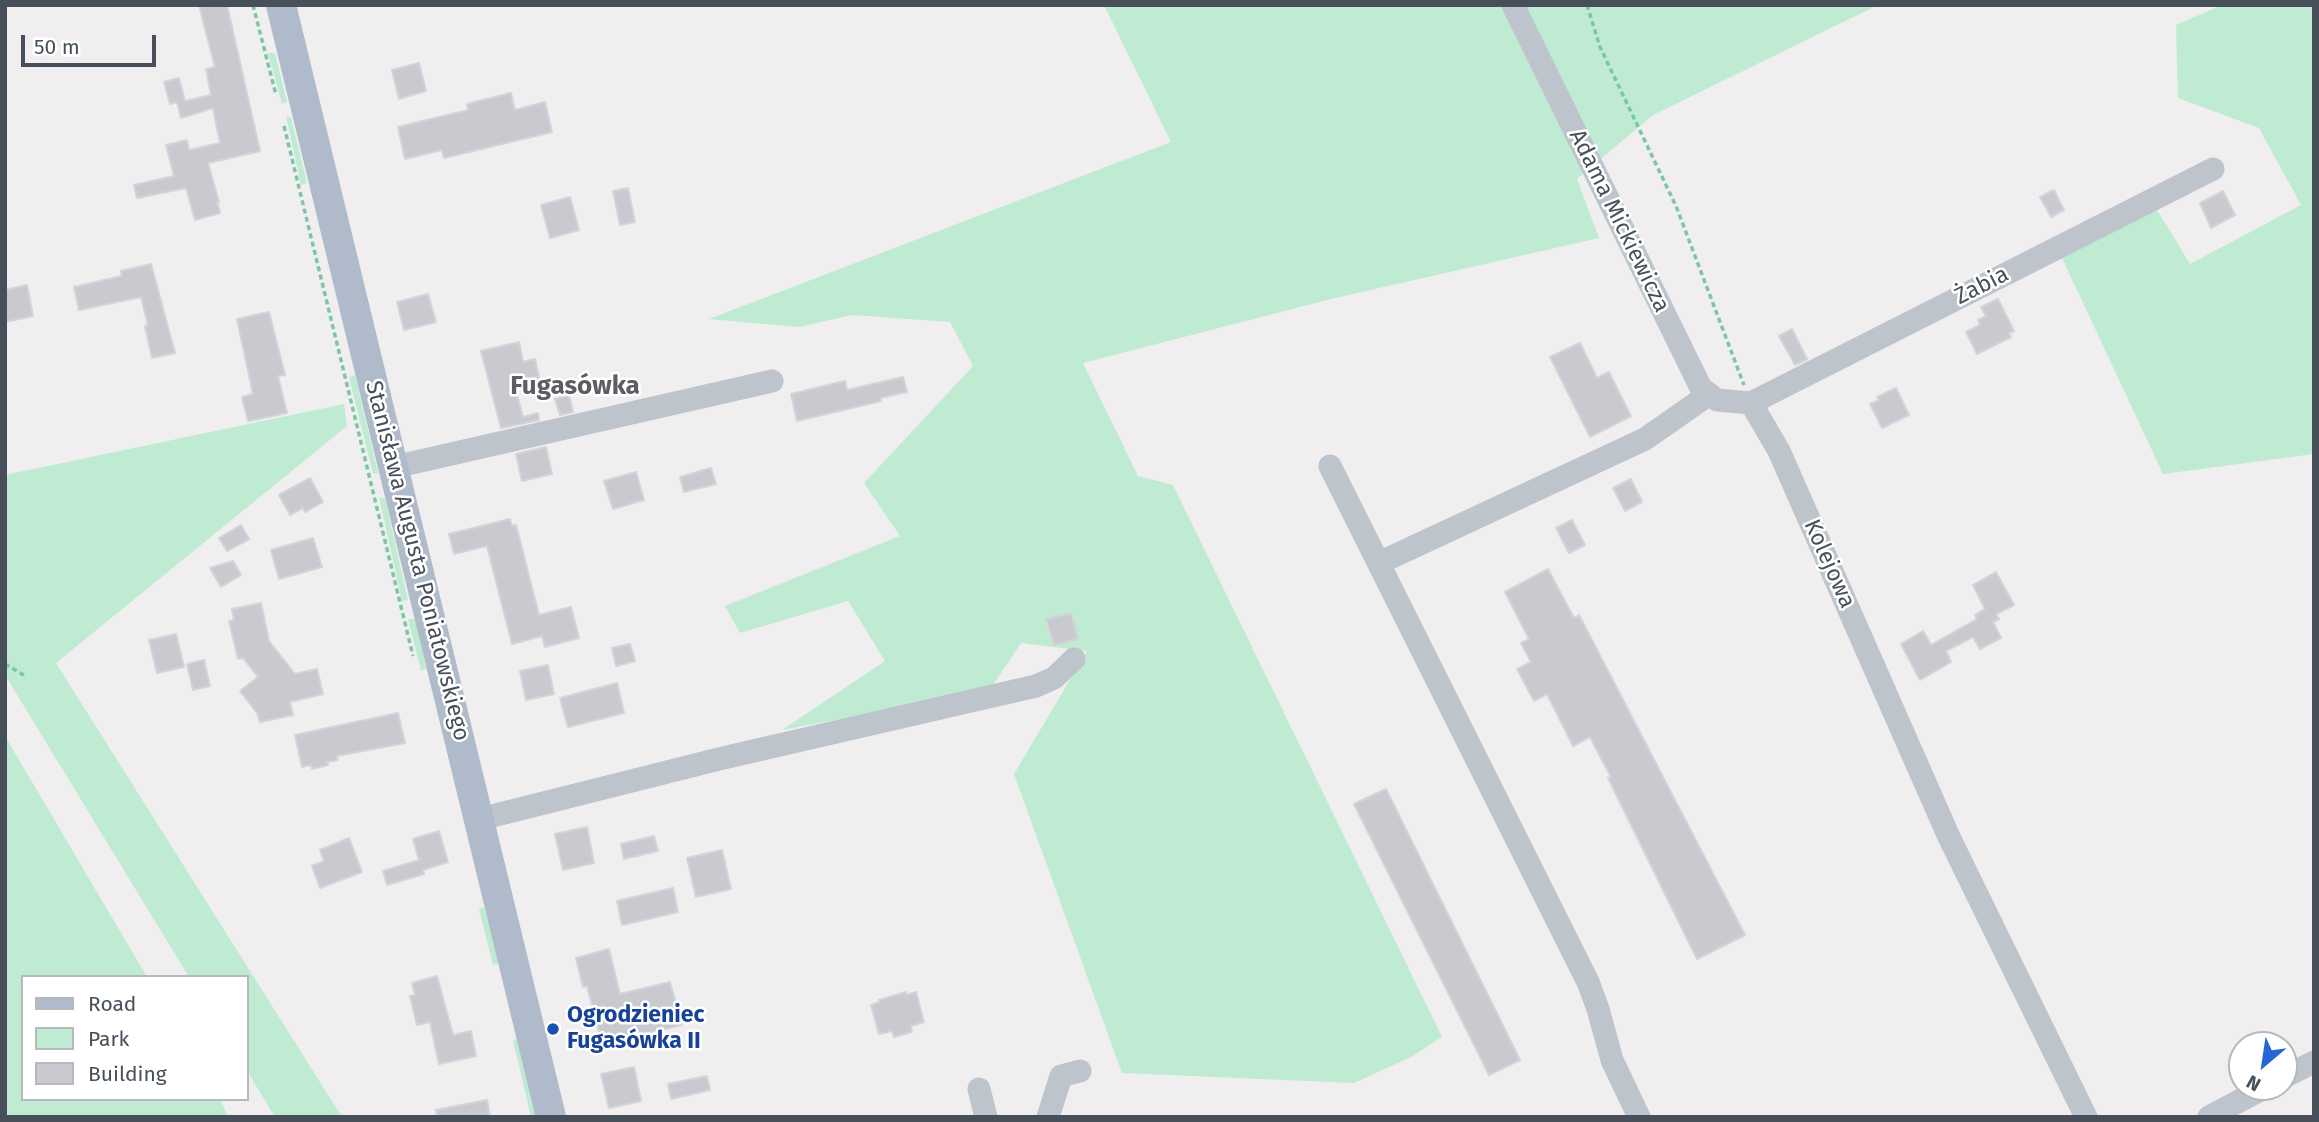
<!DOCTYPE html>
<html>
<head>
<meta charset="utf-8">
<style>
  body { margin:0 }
  #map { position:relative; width:2319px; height:1122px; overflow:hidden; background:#f0eeee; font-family:"Fira Sans",sans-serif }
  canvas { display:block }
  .frame { position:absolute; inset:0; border:7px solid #47505a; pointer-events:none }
  .legend { position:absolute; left:21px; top:975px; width:228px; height:126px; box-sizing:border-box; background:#fff; border:2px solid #b5b9bd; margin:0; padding:9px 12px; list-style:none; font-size:21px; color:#47505a }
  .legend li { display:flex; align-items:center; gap:14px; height:35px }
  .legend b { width:35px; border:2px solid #b5b9bd }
  .north { position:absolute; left:2228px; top:1031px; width:70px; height:70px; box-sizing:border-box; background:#fff; border:2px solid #b5b9bd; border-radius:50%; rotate:209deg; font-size:19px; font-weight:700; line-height:28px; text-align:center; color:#47505a }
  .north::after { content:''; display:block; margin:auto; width:24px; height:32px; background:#2665d3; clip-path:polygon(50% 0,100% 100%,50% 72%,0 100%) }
  .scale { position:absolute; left:21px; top:35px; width:135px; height:32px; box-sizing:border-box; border:4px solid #47505a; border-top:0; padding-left:9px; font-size:21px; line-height:24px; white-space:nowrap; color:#47505a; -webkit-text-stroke:5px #fff; paint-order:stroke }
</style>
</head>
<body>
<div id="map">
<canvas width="2319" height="1122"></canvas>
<div class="frame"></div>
<ul class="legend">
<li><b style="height:9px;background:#afbbcb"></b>Road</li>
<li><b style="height:19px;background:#bfebd3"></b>Park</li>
<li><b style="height:19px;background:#c8cad0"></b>Building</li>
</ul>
<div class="north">N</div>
<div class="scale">50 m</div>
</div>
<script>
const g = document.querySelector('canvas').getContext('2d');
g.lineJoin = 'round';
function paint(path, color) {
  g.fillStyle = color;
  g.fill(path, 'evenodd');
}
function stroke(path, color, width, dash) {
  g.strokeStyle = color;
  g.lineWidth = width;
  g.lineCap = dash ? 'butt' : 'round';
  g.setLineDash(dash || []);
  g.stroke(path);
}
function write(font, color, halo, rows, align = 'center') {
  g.font = font + ' "Fira Sans",sans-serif';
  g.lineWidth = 5;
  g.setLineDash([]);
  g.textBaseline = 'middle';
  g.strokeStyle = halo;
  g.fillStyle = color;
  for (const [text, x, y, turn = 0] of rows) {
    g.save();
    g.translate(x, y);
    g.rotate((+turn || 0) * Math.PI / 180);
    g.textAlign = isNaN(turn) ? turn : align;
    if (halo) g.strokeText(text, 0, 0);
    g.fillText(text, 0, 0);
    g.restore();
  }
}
const green = new Path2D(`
  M 1104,5 L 1878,5 L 1653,115 L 1577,179 L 1599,238 L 1331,299 L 1083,363 L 1138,476 L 1173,485 L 1442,1037 L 1411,1057 L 1354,1083 L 1122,1073 L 1014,774 L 1087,651 L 1021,643 L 989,691 L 782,730 L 885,661 L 848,601 L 740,633 L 725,606 L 900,536 L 864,483 L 973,366 L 950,322 L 852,315 L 799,327 L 709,319 L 1171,142 Z
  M 2222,5 L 2314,5 L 2314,454 L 2163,474 L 2062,258 L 2154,205 L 2190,264 L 2301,205 L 2259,128 L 2178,98 L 2176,25 Z
  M 268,53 L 275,53 L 287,102 L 282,104 Z
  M 286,116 L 291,118 L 307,183 L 301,185 Z
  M 355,375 L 378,473 L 373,474 L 349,377 Z
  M 344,404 L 347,426 L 56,663 L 342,1117 L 275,1117 L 247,1071 L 247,977 L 189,977 L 5,675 L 5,475 Z
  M 379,497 L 385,499 L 408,600 L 402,601 Z
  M 408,619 L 416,619 L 426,669 L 421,671 Z
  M 5,736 L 147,977 L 23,977 L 23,1099 L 219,1099 L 229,1117 L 5,1117 Z
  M 484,907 L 500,963 L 493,965 L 479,909 Z
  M 521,1038 L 540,1117 L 531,1117 L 513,1040 Z`);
const building = new Path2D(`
  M 199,5 L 227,5 L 260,151 L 208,163 L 219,202 L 217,202 L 220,213 L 195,220 L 186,188 L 137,198 L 134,185 L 174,176 L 166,145 L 187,140 L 189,150 L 220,143 L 213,108 L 181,118 L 177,102 L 170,104 L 164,82 L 179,78 L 185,101 L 211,95 L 206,69 L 215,67 Z
  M 419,63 L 426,91 L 399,99 L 392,70 Z
  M 511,93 L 515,110 L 545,102 L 552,132 L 444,158 L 442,150 L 405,159 L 398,127 L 468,110 L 467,104 Z
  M 628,188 L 635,222 L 620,225 L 613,191 Z
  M 2054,190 L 2064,210 L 2051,217 L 2040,197 Z
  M 2223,191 L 2235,215 L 2211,228 L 2200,203 Z
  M 570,197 L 579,230 L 550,238 L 541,205 Z
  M 151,264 L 175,353 L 152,358 L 145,326 L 148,325 L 141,297 L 79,310 L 74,287 L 122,276 L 121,271 Z
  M 27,285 L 33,316 L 5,322 L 5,290 Z
  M 428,294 L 436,322 L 404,330 L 397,302 Z
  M 1998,299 L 2014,331 L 2009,333 L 2011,337 L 1977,354 L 1966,332 L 1980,325 L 1978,320 L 1986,316 L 1981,307 Z
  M 269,312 L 285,375 L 278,376 L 287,413 L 248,421 L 242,397 L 253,394 L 237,319 Z
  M 1792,329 L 1807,359 L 1795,365 L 1779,336 Z
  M 519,342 L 523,362 L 535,359 L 540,382 L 515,387 L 523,417 L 538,413 L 539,420 L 501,428 L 481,351 Z
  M 1580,343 L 1597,378 L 1609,372 L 1631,416 L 1590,437 L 1550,357 Z
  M 903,377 L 907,392 L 880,398 L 881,401 L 797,421 L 791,394 L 845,381 L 847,390 Z
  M 1896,388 L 1909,415 L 1882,428 L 1870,404 L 1879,400 L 1877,397 Z
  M 569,395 L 573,412 L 560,415 L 555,399 Z
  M 546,447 L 552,474 L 522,481 L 516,454 Z
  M 711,468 L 716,484 L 684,492 L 680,477 Z
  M 636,472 L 644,500 L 613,509 L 604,481 Z
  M 310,478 L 323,502 L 305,512 L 303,508 L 290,515 L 279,495 Z
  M 1631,479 L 1642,502 L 1625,511 L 1613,488 Z
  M 510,519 L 512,526 L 516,525 L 539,615 L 571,607 L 579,638 L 545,647 L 542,636 L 512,644 L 487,546 L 454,554 L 449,534 Z
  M 1572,520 L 1585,545 L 1569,553 L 1556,528 Z
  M 241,525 L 249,539 L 227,551 L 219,538 Z
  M 313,538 L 322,567 L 279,579 L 271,550 Z
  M 233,561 L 241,575 L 221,587 L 210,568 Z
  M 1548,569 L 1574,618 L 1579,615 L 1745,935 L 1697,959 L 1608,778 L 1611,777 L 1590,737 L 1573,746 L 1547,694 L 1534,701 L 1517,669 L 1531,662 L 1521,643 L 1529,639 L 1505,592 Z
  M 1996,572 L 2014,605 L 1996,614 L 1999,619 L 1993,622 L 2001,638 L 1980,649 L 1973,637 L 1946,651 L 1951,662 L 1920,680 L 1901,644 L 1923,631 L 1931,645 L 1977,619 L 1975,615 L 1985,609 L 1973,585 Z
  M 261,603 L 269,641 L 295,674 L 317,669 L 323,694 L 290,702 L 293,715 L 260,722 L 257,713 L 240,691 L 258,677 L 243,658 L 238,659 L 229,621 L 234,620 L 232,609 Z
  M 1071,613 L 1078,639 L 1054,645 L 1046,619 Z
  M 176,634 L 184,667 L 157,673 L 149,640 Z
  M 630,644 L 635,661 L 616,666 L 612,648 Z
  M 204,660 L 210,686 L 193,690 L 187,664 Z
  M 548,665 L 554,694 L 526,700 L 520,671 Z
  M 617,683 L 624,713 L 568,727 L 560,698 Z
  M 398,713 L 405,743 L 337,756 L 338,760 L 327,762 L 328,765 L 312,769 L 311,765 L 302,767 L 295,735 Z
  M 1386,789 L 1520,1060 L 1489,1075 L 1354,804 Z
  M 587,827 L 594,863 L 563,870 L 555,834 Z
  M 439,831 L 448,862 L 423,870 L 424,874 L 387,885 L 383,871 L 419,860 L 413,839 Z
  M 654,836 L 658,851 L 624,859 L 621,844 Z
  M 349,838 L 362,872 L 320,888 L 312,866 L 324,861 L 320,850 Z
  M 722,850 L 731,889 L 696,897 L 687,858 Z
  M 673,888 L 678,912 L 622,925 L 617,901 Z
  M 609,949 L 620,994 L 670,982 L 682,1025 L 602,1044 L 587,986 L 583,987 L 576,958 Z
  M 437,976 L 453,1035 L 471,1031 L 476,1056 L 439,1064 L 430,1022 L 417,1025 L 410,996 L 415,995 L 412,983 Z
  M 906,992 L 906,995 L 916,992 L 924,1022 L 911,1026 L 912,1032 L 894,1037 L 892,1031 L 879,1034 L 871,1005 L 880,1002 L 879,1000 Z
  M 634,1067 L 641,1101 L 609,1108 L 601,1074 Z
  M 707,1076 L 710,1090 L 671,1099 L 668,1084 Z
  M 487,1100 L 490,1117 L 437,1117 L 436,1110 Z`);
const path = new Path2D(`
  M 253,5 L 276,95
  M 1587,5 L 1600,47 L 1676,206 L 1744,385
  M 284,126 L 413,656
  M 5,664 L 27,677`);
const minor = new Path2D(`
  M 1513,5 L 1701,388 L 1717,400 L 1751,403
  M 1751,403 L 1779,451 L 1949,837 L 2086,1117
  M 1751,403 L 2213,169
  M 1330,466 L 1588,982 L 1598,1009 L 1612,1060 L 1639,1117
  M 394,467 L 772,381
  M 1379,563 L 1645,439 L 1708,395
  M 480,819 L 723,758 L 1036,686 L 1054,678 L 1074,659
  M 2284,1077 L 2314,1062
  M 979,1089 L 986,1117
  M 1048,1117 L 1061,1076 L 1080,1071
  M 2209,1117 L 2266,1087`);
const major = new Path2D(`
  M 281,5 L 551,1117`);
const markers = [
  [553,1029,7,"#1a4fb4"]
];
const streetNames = [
  ["Adama Mickiewicza",1619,221,64],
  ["Żabia",1982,286,-27],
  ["Stanisława Augusta Poniatowskiego",417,561,76],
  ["Kolejowa",1829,564,66]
];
const transitNames = [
  ["Ogrodzieniec",567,1016],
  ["Fugasówka II",567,1042]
];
const quarterNames = [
  ["Fugasówka",575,387]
];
paint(green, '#bfebd3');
paint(building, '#c8cad0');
stroke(building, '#d2d4d9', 2);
stroke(path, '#7ac7a6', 3.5, [5, 3.5]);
stroke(minor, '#bdc4cc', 23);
stroke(major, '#afbbcb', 30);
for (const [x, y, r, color] of markers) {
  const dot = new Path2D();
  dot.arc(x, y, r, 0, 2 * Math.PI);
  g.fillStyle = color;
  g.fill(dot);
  stroke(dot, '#fff', 2.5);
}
write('23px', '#47505a', '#fff', streetNames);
write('bold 23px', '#164399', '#fff', transitNames, 'left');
write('bold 26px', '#5b5e62', '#fff', quarterNames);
</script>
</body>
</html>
